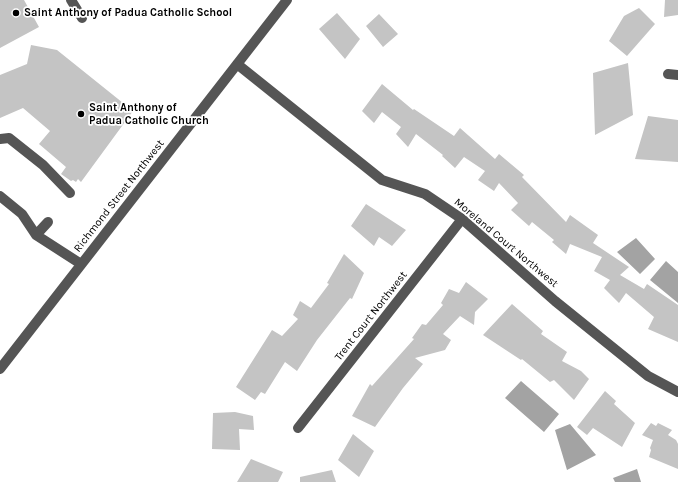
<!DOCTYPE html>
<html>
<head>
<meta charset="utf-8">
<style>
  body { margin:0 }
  canvas { display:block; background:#fff }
</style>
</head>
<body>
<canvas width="678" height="482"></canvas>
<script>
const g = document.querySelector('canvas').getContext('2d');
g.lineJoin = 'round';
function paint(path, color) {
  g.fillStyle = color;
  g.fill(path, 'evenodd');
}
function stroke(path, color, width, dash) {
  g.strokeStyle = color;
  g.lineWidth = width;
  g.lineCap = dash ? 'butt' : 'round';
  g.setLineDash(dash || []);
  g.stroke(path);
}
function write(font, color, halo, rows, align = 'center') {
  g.font = font + ' Karla,sans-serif';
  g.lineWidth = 3.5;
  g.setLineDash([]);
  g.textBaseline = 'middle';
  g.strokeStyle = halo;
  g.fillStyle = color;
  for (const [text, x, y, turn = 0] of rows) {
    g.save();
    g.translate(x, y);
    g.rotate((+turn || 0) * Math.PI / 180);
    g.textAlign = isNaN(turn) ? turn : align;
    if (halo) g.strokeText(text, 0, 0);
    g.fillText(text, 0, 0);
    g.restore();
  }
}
const water = new Path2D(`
  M 636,238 L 655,259 L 640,274 L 617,252 Z
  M 666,261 L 678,272 L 678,303 L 650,280 Z
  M 521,381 L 559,414 L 544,432 L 505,398 Z
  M 570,424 L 596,455 L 567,470 L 555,430 Z
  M 637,469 L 641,482 L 615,482 L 613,478 Z`);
const building = new Path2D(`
  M 0,0 L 24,0 L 39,27 L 0,48 Z
  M 665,0 L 678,0 L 678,15 L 664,17 Z
  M 639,8 L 655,24 L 627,56 L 609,41 L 624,16 Z
  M 337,13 L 360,39 L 345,59 L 319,29 Z
  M 379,14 L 398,34 L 383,47 L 366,26 Z
  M 31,45 L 57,50 L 133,111 L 81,182 L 78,179 L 76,182 L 73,180 L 71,181 L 61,174 L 66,167 L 39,144 L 50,131 L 23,108 L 0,118 L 0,75 L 27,64 Z
  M 628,63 L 633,115 L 595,135 L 593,73 Z
  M 382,84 L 413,110 L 414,109 L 454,136 L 460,128 L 495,159 L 499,154 L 524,175 L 522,177 L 566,222 L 570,215 L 598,235 L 593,243 L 629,267 L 620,275 L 644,289 L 647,284 L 678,305 L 678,342 L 648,329 L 654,317 L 626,293 L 619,303 L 604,288 L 610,280 L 594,271 L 602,257 L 570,244 L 566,254 L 552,242 L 554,240 L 532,222 L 529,226 L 511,210 L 518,203 L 499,183 L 494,191 L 478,180 L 485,171 L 464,157 L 455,168 L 442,156 L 443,155 L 416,134 L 408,147 L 396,134 L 401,127 L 382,112 L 374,123 L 362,111 Z
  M 648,116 L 678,120 L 678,162 L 635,159 Z
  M 366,204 L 406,230 L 392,246 L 379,237 L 374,246 L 351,226 Z
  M 344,254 L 364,273 L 352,299 L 350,298 L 317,340 L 297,371 L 285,362 L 265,394 L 261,392 L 255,400 L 236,387 L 272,330 L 282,336 L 298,319 L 293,315 L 300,301 L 311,308 L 329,284 L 327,283 Z
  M 466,282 L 488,299 L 475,312 L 474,325 L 460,316 L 443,334 L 451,340 L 445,350 L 415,358 L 423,364 L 403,388 L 375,427 L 352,416 L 370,384 L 372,386 L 414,339 L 412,338 L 422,324 L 426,325 L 443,305 L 441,303 L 449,289 L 459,293 Z
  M 512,304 L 543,331 L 541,334 L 567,352 L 562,361 L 581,371 L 589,379 L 574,400 L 554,380 L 550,382 L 522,359 L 521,360 L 483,335 Z
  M 605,391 L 616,401 L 614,404 L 635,423 L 622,447 L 593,428 L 587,435 L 577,427 Z
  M 235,412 L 253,416 L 254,430 L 239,429 L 240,450 L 212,449 L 213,413 Z
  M 651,423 L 656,426 L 658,423 L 672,430 L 668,435 L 676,440 L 678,444 L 678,469 L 649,457 L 651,450 L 650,448 L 653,440 L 642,435 Z
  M 353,434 L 374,451 L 359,477 L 338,460 Z
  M 251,459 L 283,472 L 278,482 L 237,482 Z
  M 332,470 L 336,482 L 300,482 L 300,477 Z`);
const minor = new Path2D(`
  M 71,0 L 82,18
  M 237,64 L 382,180 L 425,194 L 462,219 L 555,301 L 648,376 L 678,392
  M 668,74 L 678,75
  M 0,139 L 9,138 L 43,165 L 70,193
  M 0,196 L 22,214 L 36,235
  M 48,222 L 36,235 L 81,264
  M 0,369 L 287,0
  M 298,428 L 462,219`);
const markers = [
  [16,13,4,"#000"],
  [81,114,4,"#000"]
];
const poiNames = [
  ["Saint Anthony of Padua Catholic School",24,13],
  ["Saint Anthony of",89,108],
  ["Padua Catholic Church",89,121]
];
const streetNames = [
  ["Richmond Street Northwest",119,196,-52],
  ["Moreland Court Northwest",506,243,40],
  ["Trent Court Northwest",371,316,-52]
];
paint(water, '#a3a3a3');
paint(building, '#c4c4c4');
stroke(minor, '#555', 10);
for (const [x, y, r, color] of markers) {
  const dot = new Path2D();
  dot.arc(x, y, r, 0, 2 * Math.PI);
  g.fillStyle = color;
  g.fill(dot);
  stroke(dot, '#fff', 1.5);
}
write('bold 11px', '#000', '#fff', poiNames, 'left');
write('11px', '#000', '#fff', streetNames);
</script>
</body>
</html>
